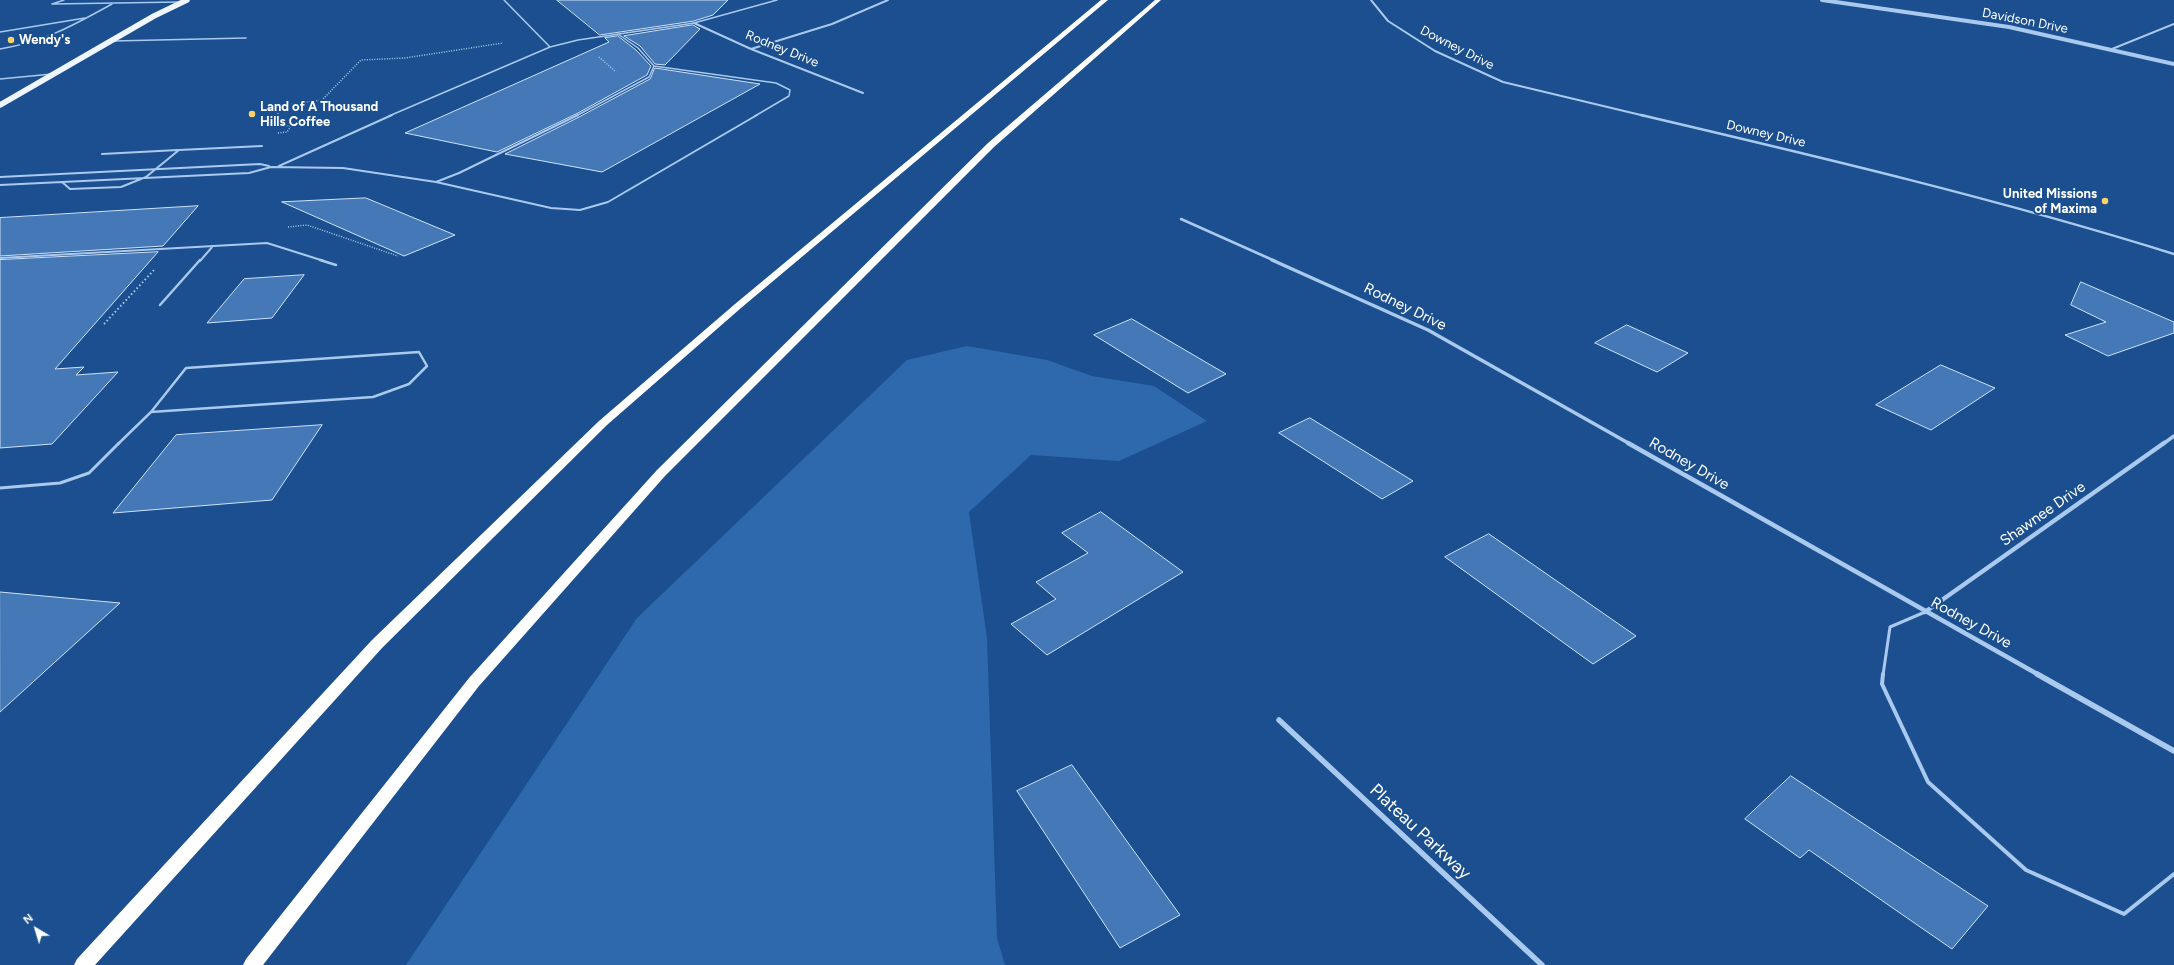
<!DOCTYPE html>
<html>
<head>
<meta charset="utf-8">
<style>
  body { margin:0 }
  #map { position:relative; width:2174px; height:965px; overflow:hidden; background:#1b4f8f; font-family:Figtree,sans-serif }
  canvas { display:block }
  .north { position:absolute; left:16px; top:909px; width:40px; height:40px; -webkit-text-stroke:3px #1b4f8f; paint-order:stroke; rotate:322deg; font-size:11px; font-weight:700; line-height:16px; text-align:center; color:#fff }
  .north::after { content:''; display:block; margin:auto; width:14px; height:18px; background:#fff; clip-path:polygon(50% 0,100% 100%,50% 72%,0 100%) }
</style>
</head>
<body>
<div id="map">
<canvas width="2174" height="965"></canvas>
<div class="north">N</div>
</div>
<script>
const g = document.querySelector('canvas').getContext('2d');
g.lineJoin = 'round';
function paint(path, color) {
  g.fillStyle = color;
  g.fill(path, 'evenodd');
}
function stroke(path, color, width, dash) {
  g.strokeStyle = color;
  g.lineWidth = width;
  g.lineCap = dash ? 'butt' : 'round';
  g.setLineDash(dash || []);
  g.stroke(path);
}
function write(font, color, halo, rows, align = 'center') {
  g.font = font + ' Figtree,sans-serif';
  g.lineWidth = 4;
  g.setLineDash([]);
  g.textBaseline = 'middle';
  g.strokeStyle = halo;
  g.fillStyle = color;
  for (const [text, x, y, turn = 0] of rows) {
    g.save();
    g.translate(x, y);
    g.rotate((+turn || 0) * Math.PI / 180);
    g.textAlign = isNaN(turn) ? turn : align;
    if (halo) g.strokeText(text, 0, 0);
    g.fillText(text, 0, 0);
    g.restore();
  }
}
const green = new Path2D(`
  M 967,346 L 1047,360 L 1092,376 L 1154,386 L 1207,421 L 1119,461 L 1031,455 L 969,512 L 987,638 L 997,938 L 1005,965 L 406,965 L 637,618 L 907,360 Z`);
const building = new Path2D(`
  M 557,0 L 728,0 L 713,15 L 694,21 L 600,35 Z
  M 693,25 L 700,29 L 665,65 L 655,64 L 640,46 L 624,36 Z
  M 618,36 L 636,50 L 651,66 L 647,75 L 578,113 L 497,152 L 405,133 L 609,42 L 605,38 Z
  M 655,68 L 760,84 L 602,172 L 505,154 L 579,117 L 650,79 Z
  M 366,198 L 455,235 L 404,256 L 282,202 Z
  M 198,206 L 163,246 L 0,256 L 0,218 Z
  M 158,252 L 55,369 L 84,367 L 76,375 L 118,372 L 52,444 L 0,448 L 0,260 Z
  M 304,275 L 272,318 L 207,323 L 244,279 Z
  M 2081,282 L 2174,322 L 2174,333 L 2108,356 L 2065,335 L 2106,322 L 2071,305 Z
  M 1132,319 L 1226,374 L 1188,393 L 1094,335 Z
  M 1627,325 L 1688,353 L 1657,372 L 1595,343 Z
  M 1941,365 L 1995,388 L 1931,430 L 1876,405 Z
  M 1310,418 L 1413,481 L 1382,499 L 1279,433 Z
  M 322,425 L 272,500 L 113,513 L 176,435 Z
  M 1101,512 L 1183,572 L 1047,655 L 1011,624 L 1056,599 L 1036,582 L 1088,553 L 1062,533 Z
  M 1489,534 L 1636,636 L 1593,664 L 1445,557 Z
  M 0,592 L 120,603 L 0,712 Z
  M 1072,765 L 1180,915 L 1120,948 L 1017,791 Z
  M 1791,776 L 1988,906 L 1952,949 L 1809,850 L 1800,858 L 1745,819 Z`);
const pathFar1 = new Path2D(`
  M 599,57 L 616,72
  M 278,133 L 287,132 L 291,126 L 267,124 L 287,105 L 322,100 L 361,60 L 405,58 L 503,43
  M 288,227 L 307,225 L 398,256`);
const path = new Path2D(`
  M 104,324 L 154,270`);
const serviceFar4 = new Path2D(`
  M 64,0 L 52,4 L 180,2
  M 504,0 L 550,47
  M 0,32 L 85,18
  M 113,41 L 246,38
  M 0,49 C 46,41 72,26 112,4
  M 654,66 L 776,83 L 790,90 L 789,96 L 755,116
  M 0,79 L 52,74
  M 389,116 L 550,47 L 578,40 L 694,23 L 777,0
  M 576,116 L 649,77 L 654,66 L 638,48 L 618,34`);
const serviceFar3 = new Path2D(`
  M 102,154 L 178,150
  M 279,166 L 392,115
  M 0,177 L 260,164 L 269,166
  M 62,182 L 70,189 L 121,187 L 146,177 L 179,150 L 262,146
  M 436,182 L 551,208 L 580,210 L 608,202 L 757,115
  M 0,185 L 249,173 L 271,167 L 343,168 L 436,182 L 459,173 L 578,115
  M 0,258 L 267,243 L 324,261
  M 200,261 L 213,246`);
const serviceFar2 = new Path2D(`
  M 320,260 L 336,265
  M 160,305 L 200,260
  M 419,352 L 427,366 L 409,384 L 373,397 L 151,412 L 186,368 Z
  M 118,444 L 151,412`);
const serviceFar1 = new Path2D(`
  M 0,488 L 60,483 L 89,473 L 119,443
  M 1883,675 L 1890,627 L 1925,612`);
const service = new Path2D(`
  M 1883,674 L 1882,684 L 1928,782 L 2026,870 L 2124,914 L 2174,874`);
const minorFar4 = new Path2D(`
  M 1371,0 L 1388,21 L 1435,51 L 1503,82 L 1645,116
  M 694,23 L 751,49 L 863,93
  M 751,49 L 832,24 L 888,0
  M 2112,49 L 2174,24`);
const minorFar3 = new Path2D(`
  M 1641,115 C 1820,157 1998,199 2174,254
  M 1181,219 L 1275,261`);
const minorFar2 = new Path2D(`
  M 1272,260 L 1428,330 L 1630,444
  M 2163,444 L 2174,436`);
const minorFar1 = new Path2D(`
  M 1628,443 L 2039,675
  M 1925,612 L 2164,443`);
const minor = new Path2D(`
  M 2037,674 L 2174,751
  M 1279,720 L 1542,965`);
const tertiary = new Path2D(`
  M 1822,0 L 2009,27 L 2174,64`);
const primary = new Path2D(`
  M 0,105 L 154,16 L 187,0`);
const motorway = new Path2D(`
  M 1101,0 L 1108,0 L 741,308 L 607,425 L 382,648 L 95,965 L 74,965 L 77,959 L 372,640 L 599,421 L 735,304 Z
  M 1155,0 L 1161,0 L 994,147 L 665,476 L 479,686 L 263,965 L 243,965 L 246,959 L 469,678 L 657,470 L 988,143 Z`);
const markers = [
  [11,40,4,"#ffd166"],
  [252,114,4,"#ffd166"],
  [2105,201,4,"#ffd166"]
];
const farStreetnames = [
  ["Davidson Drive",2025,21,11],
  ["Downey Drive",1457,48,27],
  ["Rodney Drive",782,49,22],
  ["Downey Drive",1766,134,13]
];
const farPoinames = [
  ["Wendy's",19,40],
  ["Land of A Thousand",260,107],
  ["Hills Coffee",260,122],
  ["United Missions",2097,194,"right"],
  ["of Maxima",2097,209,"right"]
];
const streetNames = [
  ["Rodney Drive",1405,307,26],
  ["Rodney Drive",1689,464,30],
  ["Shawnee Drive",2043,514,-35],
  ["Rodney Drive",1971,623,29]
];
const nearStreetnames = [
  ["Plateau Parkway",1420,832,43]
];
paint(green, '#2e69ad');
paint(building, '#4478b7');
stroke(building, '#cfe3fa', 1);
stroke(pathFar1, '#a9c9ee', 1.5, [1, 1.5]);
stroke(path, '#a9c9ee', 2, [1.5, 2.5]);
stroke(serviceFar4, '#a9c9ee', 1.5);
stroke(serviceFar3, '#a9c9ee', 2);
stroke(serviceFar2, '#a9c9ee', 2.5);
stroke(serviceFar1, '#a9c9ee', 3);
stroke(service, '#a9c9ee', 4);
stroke(minorFar4, '#a9c9ee', 2);
stroke(minorFar3, '#a9c9ee', 2.5);
stroke(minorFar2, '#a9c9ee', 3.5);
stroke(minorFar1, '#a9c9ee', 4.5);
stroke(minor, '#a9c9ee', 5.5);
stroke(tertiary, '#a9c9ee', 4);
stroke(primary, '#f0f6ff', 5.5);
paint(motorway, '#fff');
for (const [x, y, r, color] of markers) {
  const dot = new Path2D();
  dot.arc(x, y, r, 0, 2 * Math.PI);
  g.fillStyle = color;
  g.fill(dot);
  stroke(dot, '#1b4f8f', 1.5);
}
write('13px', '#fff', '#1b4f8f', farStreetnames);
write('bold 13px', '#fff', '#1b4f8f', farPoinames, 'left');
write('15px', '#fff', '#1b4f8f', streetNames);
write('18px', '#fff', '#1b4f8f', nearStreetnames);
</script>
</body>
</html>
